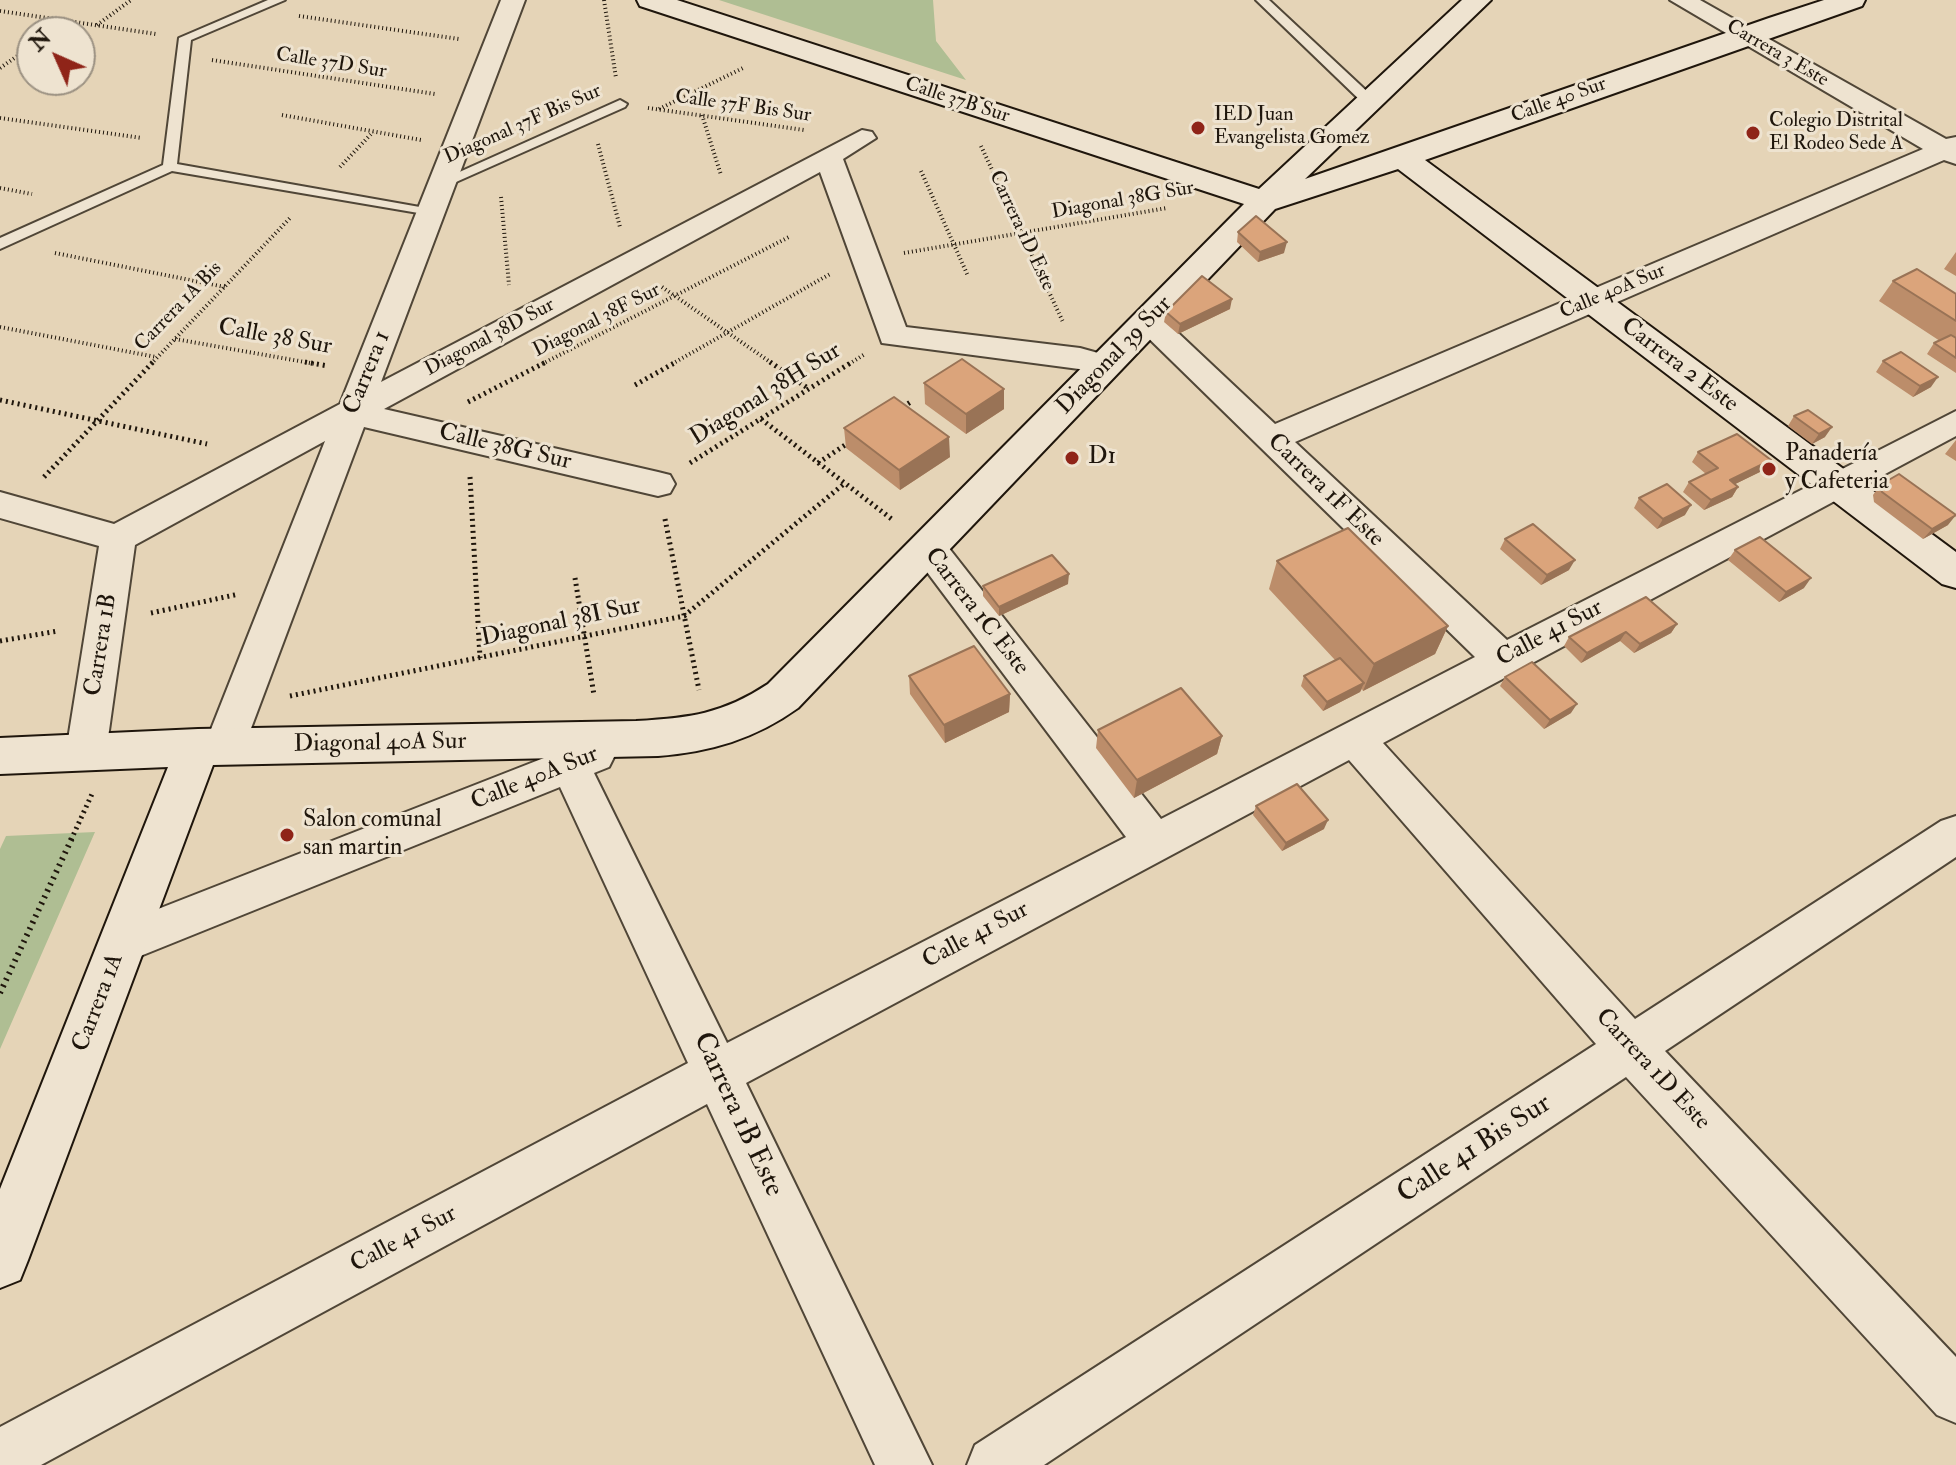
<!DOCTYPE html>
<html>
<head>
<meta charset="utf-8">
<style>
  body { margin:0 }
  #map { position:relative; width:1956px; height:1465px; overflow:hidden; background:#e5d4b7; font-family:"IM FELL Double Pica",serif }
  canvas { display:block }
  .north { position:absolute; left:16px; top:16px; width:80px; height:80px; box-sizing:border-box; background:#eee3d0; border:2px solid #9b9182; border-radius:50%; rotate:315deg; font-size:22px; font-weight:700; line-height:32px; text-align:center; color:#1f160c }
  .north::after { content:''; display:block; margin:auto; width:28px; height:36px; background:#8f2418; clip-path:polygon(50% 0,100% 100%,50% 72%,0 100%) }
</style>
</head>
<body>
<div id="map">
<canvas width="1956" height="1465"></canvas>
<div class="north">N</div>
</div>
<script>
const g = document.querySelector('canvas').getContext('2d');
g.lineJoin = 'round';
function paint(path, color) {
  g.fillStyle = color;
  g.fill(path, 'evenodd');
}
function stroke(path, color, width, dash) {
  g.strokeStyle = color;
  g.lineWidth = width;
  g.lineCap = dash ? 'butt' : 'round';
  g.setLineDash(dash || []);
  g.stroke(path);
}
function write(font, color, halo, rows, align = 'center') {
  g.font = font + ' "IM FELL Double Pica",serif';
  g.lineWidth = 6;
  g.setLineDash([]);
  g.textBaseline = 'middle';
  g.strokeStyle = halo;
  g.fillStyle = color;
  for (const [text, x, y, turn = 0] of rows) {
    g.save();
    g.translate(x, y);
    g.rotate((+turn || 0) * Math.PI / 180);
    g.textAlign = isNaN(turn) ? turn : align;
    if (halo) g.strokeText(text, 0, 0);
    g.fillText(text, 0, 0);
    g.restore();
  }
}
const green = new Path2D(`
  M 719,0 L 933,0 L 936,41 L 966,80 Z
  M 95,832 L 0,1049 L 0,849 L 6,836 Z`);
const pathFar2 = new Path2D(`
  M 604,0 L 616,78
  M 0,11 L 156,34
  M 299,16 L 459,39
  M 97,25 L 131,0
  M 51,32 L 67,21
  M 212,60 L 435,94
  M 0,68 L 32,46
  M 648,108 L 804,130
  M 659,109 L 743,68
  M 282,115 L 421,140
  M 702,115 L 721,175
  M 0,118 L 142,138
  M 598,144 L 620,227
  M 981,146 L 1063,322
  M 340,167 L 373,132
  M 921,171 L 968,276
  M 0,188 L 32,194
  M 501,197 L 509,285
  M 55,253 L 225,287
  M 904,253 L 1167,208
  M 662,287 L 773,364
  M 0,327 L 156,357
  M 175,339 L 316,364
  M 151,364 L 291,217
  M 542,364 L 789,237
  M 672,364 L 830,274
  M 849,364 L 865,354`);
const pathFar1 = new Path2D(`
  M 305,362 L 328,366
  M 770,362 L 809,389
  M 635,385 L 676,362
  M 0,400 L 207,444
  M 468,402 L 546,362
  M 903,407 L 912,401
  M 761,419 L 893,520
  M 690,463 L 852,362
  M 818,463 L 851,441
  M 44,477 L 153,362
  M 470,477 L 480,658
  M 665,519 L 699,690
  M 575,578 L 594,695
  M 151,613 L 239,594
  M 0,641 L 58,631
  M 290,696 L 684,616 L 845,483
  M 71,840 L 92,794`);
const path = new Path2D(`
  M 0,993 L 72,838`);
const lane = new Path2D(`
  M 268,0 L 285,0 L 191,40 L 177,164 L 431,209 L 436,210 L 436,216 L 172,171 L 0,249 L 0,238 L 163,165 L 179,38 Z
  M 1256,0 L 1269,0 L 1373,97 L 1373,103 L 1363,103 Z
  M 620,100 L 627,104 L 625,107 L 447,186 L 435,183 Z`);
const street = new Path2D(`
  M 501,0 L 525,0 L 381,382 L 862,130 L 872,132 L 876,138 L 843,159 L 906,327 L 1080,348 L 1116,358 L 1121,366 L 1116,374 L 1105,377 L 1079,369 L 882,343 L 820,172 L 384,409 L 658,472 L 670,475 L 675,484 L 670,493 L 658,496 L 364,427 L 244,747 L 238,759 L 224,764 L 210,759 L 204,747 L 325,441 L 135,545 L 106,752 L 100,764 L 86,769 L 72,764 L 66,752 L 99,546 L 0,518 L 0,492 L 114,524 L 340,404 Z
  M 1670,0 L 1700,0 L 1946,139 L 1956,137 L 1956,164 L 1944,160 L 1295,442 L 1507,640 L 1956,411 L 1956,436 L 1383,743 L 1635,1019 L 1941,821 L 1956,816 L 1956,857 L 1665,1051 L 1956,1357 L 1956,1423 L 1937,1415 L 1626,1077 L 1044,1465 L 967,1465 L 975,1445 L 1596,1044 L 1349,760 L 746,1083 L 932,1465 L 875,1465 L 707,1104 L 41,1465 L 0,1465 L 0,1427 L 688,1063 L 560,787 L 123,963 L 107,957 L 101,943 L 107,929 L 595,738 L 609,743 L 615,755 L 609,767 L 594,773 L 727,1043 L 1126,837 L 915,556 L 910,547 L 915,538 L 928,534 L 941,538 L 1161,819 L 1475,657 L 1132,322 L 1137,315 L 1148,312 L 1159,315 L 1275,424 L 1923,149 Z`);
const secondary = new Path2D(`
  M 637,0 L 677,0 L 1259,189 L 1462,0 L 1491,0 L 1305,179 L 1769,18 L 1824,0 L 1865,0 L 1862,6 L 1425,160 L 1956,552 L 1956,588 L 1942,584 L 1398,169 L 1275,209 L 798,708 C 755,739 710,752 658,756 L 213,765 L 28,1260 L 20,1280 L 0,1288 L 0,1189 L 168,767 L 0,774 L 0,738 L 198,729 L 636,721 C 689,718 723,714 768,684 L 1244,204 L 640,6 Z`);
const wall = new Path2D(`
  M 1238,232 L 1284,253 L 1258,262 L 1237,242 Z
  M 1956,252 L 1956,276 L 1944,269 Z
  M 1893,281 L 1956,294 L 1956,373 L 1927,354 L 1934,343 L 1940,341 L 1879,301 Z
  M 1230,309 L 1178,334 L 1164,322 L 1166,312 Z
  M 1883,361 L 1931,387 L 1913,397 L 1876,372 Z
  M 924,383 L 1004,389 L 1004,409 L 966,434 L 925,404 Z
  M 1794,416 L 1825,437 L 1812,444 L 1788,426 Z
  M 844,428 L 950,457 L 900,490 L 846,448 Z
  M 1956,440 L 1956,461 L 1945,454 Z
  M 1698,452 L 1764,470 L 1735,484 L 1738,487 L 1732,497 L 1704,510 L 1683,492 L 1689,482 L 1706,474 L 1692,462 Z
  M 1880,485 L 1948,525 L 1923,539 L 1874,502 L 1873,495 Z
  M 1639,498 L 1685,515 L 1657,529 L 1634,508 Z
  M 1505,539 L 1569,570 L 1541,585 L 1500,549 Z
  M 1735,550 L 1804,588 L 1779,602 L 1728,560 Z
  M 1277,561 L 1448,626 L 1435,654 L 1363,691 L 1362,689 L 1360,692 L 1323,711 L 1301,686 L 1304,676 L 1335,660 L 1269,589 Z
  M 1068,584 L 999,616 L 983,596 L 983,586 Z
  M 1677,624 L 1671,633 L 1634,653 L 1620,641 L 1581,663 L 1564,646 L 1569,637 Z
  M 909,676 L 1010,694 L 1009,712 L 945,743 L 910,694 Z
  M 1505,677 L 1571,713 L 1544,729 L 1500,686 Z
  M 1098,730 L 1222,736 L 1217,754 L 1134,798 L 1096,748 Z
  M 1256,806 L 1324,829 L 1282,851 L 1253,815 Z`);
const shadedWall = new Path2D(`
  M 1287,242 L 1284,253 L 1258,262 L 1260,252 Z
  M 1232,299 L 1230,309 L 1178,334 L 1180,324 Z
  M 1938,377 L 1931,387 L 1913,397 L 1920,386 Z
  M 1004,389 L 1004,409 L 966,434 L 966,414 Z
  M 1832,427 L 1825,437 L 1812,444 L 1819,434 Z
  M 949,437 L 950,457 L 900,490 L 899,470 Z
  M 1771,460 L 1764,470 L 1723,490 L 1730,480 Z
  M 1738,487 L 1732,497 L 1704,510 L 1711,500 Z
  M 1691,505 L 1685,515 L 1657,529 L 1663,519 Z
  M 1956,515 L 1948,525 L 1923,539 L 1932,529 Z
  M 1575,560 L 1569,570 L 1541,585 L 1547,575 Z
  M 1069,574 L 1068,584 L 999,616 L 999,607 Z
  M 1811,578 L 1804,588 L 1779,602 L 1786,592 Z
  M 1677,624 L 1671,633 L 1634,653 L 1640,644 Z
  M 1448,626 L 1435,654 L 1363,691 L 1374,664 Z
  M 1626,632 L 1620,641 L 1581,663 L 1587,653 Z
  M 1364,683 L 1360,692 L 1323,711 L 1327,702 Z
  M 1010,694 L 1009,712 L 945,743 L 944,725 Z
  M 1577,704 L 1571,713 L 1544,729 L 1550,720 Z
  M 1222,736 L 1217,754 L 1134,798 L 1137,780 Z
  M 1328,820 L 1324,829 L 1282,851 L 1286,843 Z`);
const building = new Path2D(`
  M 1256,216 L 1287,242 L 1260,252 L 1238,232 Z
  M 1917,269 L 1956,294 L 1956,321 L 1893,281 Z
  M 1202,276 L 1232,299 L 1180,324 L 1166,312 Z
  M 1951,335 L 1956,338 L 1956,358 L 1934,343 Z
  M 1901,352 L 1938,377 L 1920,386 L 1883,361 Z
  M 962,359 L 1004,389 L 966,414 L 924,383 Z
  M 894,397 L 949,437 L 899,470 L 844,428 Z
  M 1808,410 L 1832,427 L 1819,434 L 1794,416 Z
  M 1737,434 L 1771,460 L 1730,480 L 1738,487 L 1711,500 L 1689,482 L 1718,468 L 1698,452 Z
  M 1899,474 L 1956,515 L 1932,529 L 1882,492 L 1880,485 Z
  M 1667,484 L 1691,505 L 1663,519 L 1639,498 Z
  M 1533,524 L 1575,560 L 1547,575 L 1505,539 Z
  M 1348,528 L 1448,626 L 1374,664 L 1277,561 Z
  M 1760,537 L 1811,578 L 1786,592 L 1735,550 Z
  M 1052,555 L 1069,574 L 999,607 L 983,586 Z
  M 1646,597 L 1677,624 L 1640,644 L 1626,632 L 1587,653 L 1569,637 Z
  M 974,646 L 1010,694 L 944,725 L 909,676 Z
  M 1340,658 L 1364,683 L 1327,702 L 1304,676 Z
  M 1532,662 L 1577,704 L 1550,720 L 1505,677 Z
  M 1181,688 L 1222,736 L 1137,780 L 1098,730 Z
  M 1297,784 L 1328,820 L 1286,843 L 1256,806 Z`);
const markers = [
  [1198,128,8,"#8f2418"],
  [1753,133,8,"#8f2418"],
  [1072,458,8,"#8f2418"],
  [1769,469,8,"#8f2418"],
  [287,835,8,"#8f2418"]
];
const farStreetnames = [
  ["Carrera 3 Este",1777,54,30],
  ["Calle 37D Sur",331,64,9],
  ["Calle 37B Sur",957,101,18],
  ["Calle 40 Sur",1559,101,-20],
  ["Calle 37F Bis Sur",743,107,8],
  ["Diagonal 37F Bis Sur",523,125,-24],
  ["Diagonal 38G Sur",1123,201,-10],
  ["Carrera 1D Este",1021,231,65],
  ["Calle 40A Sur",1613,292,-23],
  ["Carrera 1A Bis",179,307,-46],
  ["Diagonal 38F Sur",597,321,-27],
  ["Diagonal 38D Sur",490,338,-28]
];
const farPoinames = [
  ["IED Juan",1214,116],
  ["Evangelista Gomez",1214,139],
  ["Colegio Distrital",1769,122],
  ["El Rodeo Sede A",1769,145]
];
const streetNames = [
  ["Calle 38 Sur",275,338,10],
  ["Diagonal 39 Sur",1115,356,-46],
  ["Carrera 2 Este",1679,366,37],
  ["Carrera 1",368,373,-68],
  ["Diagonal 38H Sur",766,395,-32],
  ["Calle 38G Sur",505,448,13],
  ["Carrera 1F Este",1325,491,44],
  ["Carrera 1C Este",976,612,52],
  ["Diagonal 38I Sur",561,623,-12],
  ["Calle 41 Sur",1550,634,-28],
  ["Carrera 1B",102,645,-81],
  ["Diagonal 40A Sur",380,744,-1],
  ["Calle 40A Sur",535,779,-22],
  ["Calle 41 Sur",976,936,-28],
  ["Carrera 1A",99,1003,-69],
  ["Carrera 1D Este",1652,1070,47],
  ["Calle 41 Sur",404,1240,-28]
];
const poiNames = [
  ["Panadería",1785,455],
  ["y Cafeteria",1785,483],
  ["D1",1088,458],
  ["Salon comunal",303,821],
  ["san martin",303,849]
];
const nearStreetnames = [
  ["Carrera 1B Este",737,1115,65],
  ["Calle 41 Bis Sur",1475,1150,-33]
];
paint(green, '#afbe93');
stroke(lane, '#504637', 4);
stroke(street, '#504637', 4);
stroke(secondary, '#1f160c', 4);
stroke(pathFar2, '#1f160c', 4, [1, 3]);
stroke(pathFar1, '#1f160c', 5, [2, 4]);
stroke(path, '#1f160c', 6, [2, 5]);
paint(lane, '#eee3d0');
paint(street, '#eee3d0');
paint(secondary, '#eee3d0');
paint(wall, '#bc8d6a');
paint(shadedWall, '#997356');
paint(building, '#dba47b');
stroke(building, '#997356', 2);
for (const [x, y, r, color] of markers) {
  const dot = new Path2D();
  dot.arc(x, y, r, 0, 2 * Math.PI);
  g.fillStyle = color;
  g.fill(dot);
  stroke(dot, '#eee3d0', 3);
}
write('20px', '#1f160c', '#eee3d0', farStreetnames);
write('20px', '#1f160c', '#eee3d0', farPoinames, 'left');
write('24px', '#1f160c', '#eee3d0', streetNames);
write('24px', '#1f160c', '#eee3d0', poiNames, 'left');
write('28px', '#1f160c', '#eee3d0', nearStreetnames);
</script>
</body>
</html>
